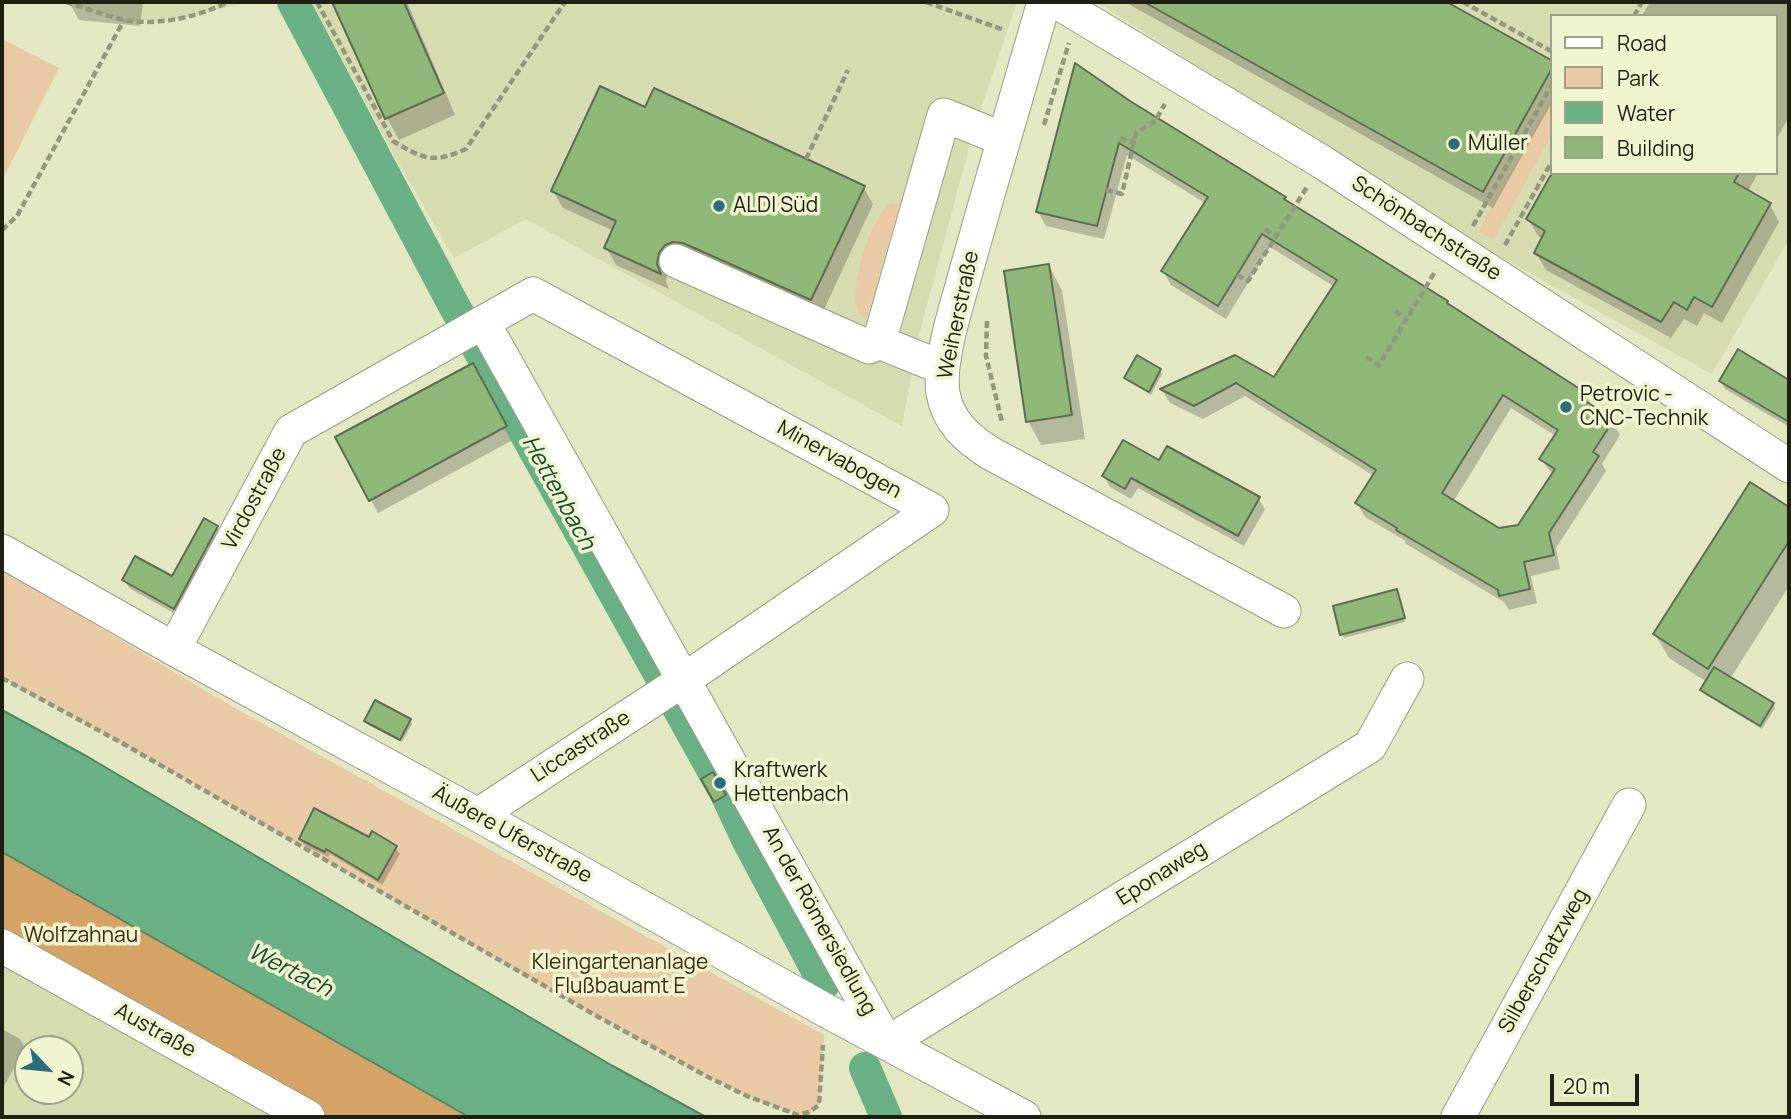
<!DOCTYPE html>
<html>
<head>
<meta charset="utf-8">
<style>
  body { margin:0 }
  #map { position:relative; width:1791px; height:1119px; overflow:hidden; background:#e3e8c3; font-family:Manrope,sans-serif }
  canvas { display:block }
  .frame { position:absolute; inset:0; border:4px solid #1f2013; pointer-events:none }
  .legend { position:absolute; left:1550px; top:14px; width:228px; height:161px; box-sizing:border-box; background:#f0f5d0; border:2px solid #9ca084; margin:0; padding:9px 12px; list-style:none; font-size:21px; color:#1f2013 }
  .legend li { display:flex; align-items:center; gap:14px; height:35px }
  .legend b { width:35px; border:2px solid #9ca084 }
  .north { position:absolute; left:14px; top:1035px; width:70px; height:70px; box-sizing:border-box; background:#f0f5d0; border:2px solid #9ca084; border-radius:50%; rotate:116deg; font-size:19px; font-weight:700; line-height:28px; text-align:center; color:#1f2013 }
  .north::after { content:''; display:block; margin:auto; width:24px; height:32px; background:#2a6d7f; clip-path:polygon(50% 0,100% 100%,50% 72%,0 100%) }
  .scale { position:absolute; left:1550px; top:1074px; width:89px; height:32px; box-sizing:border-box; border:4px solid #1f2013; border-top:0; padding-left:9px; font-size:21px; line-height:24px; white-space:nowrap; color:#1f2013; -webkit-text-stroke:5px #f0f5d0; paint-order:stroke }
</style>
</head>
<body>
<div id="map">
<canvas width="1791" height="1119"></canvas>
<div class="frame"></div>
<ul class="legend">
<li><b style="height:9px;background:#fff"></b>Road</li>
<li><b style="height:19px;background:#e9caa5"></b>Park</li>
<li><b style="height:19px;background:#69b184"></b>Water</li>
<li><b style="height:19px;background:#8fb878"></b>Building</li>
</ul>
<div class="north">N</div>
<div class="scale">20 m</div>
</div>
<script>
const g = document.querySelector('canvas').getContext('2d');
g.lineJoin = 'round';
function paint(path, color) {
  g.fillStyle = color;
  g.fill(path, 'evenodd');
}
function stroke(path, color, width, dash) {
  g.strokeStyle = color;
  g.lineWidth = width;
  g.lineCap = dash ? 'butt' : 'round';
  g.setLineDash(dash || []);
  g.stroke(path);
}
function write(font, color, halo, rows, align = 'center') {
  g.font = font + ' Manrope,sans-serif';
  g.lineWidth = 7;
  g.setLineDash([]);
  g.textBaseline = 'middle';
  g.strokeStyle = halo;
  g.fillStyle = color;
  for (const [text, x, y, turn = 0] of rows) {
    g.save();
    g.translate(x, y);
    g.rotate((+turn || 0) * Math.PI / 180);
    g.textAlign = isNaN(turn) ? turn : align;
    if (halo) g.strokeText(text, 0, 0);
    g.fillText(text, 0, 0);
    g.restore();
  }
}
const built = new Path2D(`
  M 66,2 L 247,2 L 180,19 L 144,21 L 124,20 Z
  M 311,2 L 1017,2 L 974,129 L 920,331 L 902,426 L 526,219 L 454,258 L 400,166 Z
  M 1097,2 L 1789,2 L 1789,239 L 1712,374 L 1486,249 ZM 1551,16 L 1775,16 L 1775,173 L 1551,173 Z
  M 2,959 L 284,1117 L 2,1117 ZM 28,1049 L 70,1049 L 70,1091 L 28,1091 Z`);
const green = new Path2D(`
  M 2,39 L 59,68 L 2,181 Z
  M 1551,99 L 1551,136 L 1494,239 L 1478,231 Z
  M 891,203 L 898,204 L 899,206 L 866,319 C 862,316 860,315 858,311 C 848,291 871,214 891,203 Z
  M 2,569 L 231,706 L 824,1035 L 819,1105 L 809,1112 L 798,1115 L 747,1096 L 706,1076 L 595,1015 L 122,743 L 2,678 Z`);
const forest = new Path2D(`
  M 2,852 L 469,1117 L 329,1117 L 2,932 Z`);
const water = new Path2D(`
  M 2,710 L 88,757 L 611,1065 L 706,1117 L 469,1117 L 2,852 Z`);
const shadow = new Path2D(`
  M 69,2 L 143,2 L 140,26 L 79,20 Z
  M 333,2 L 407,2 L 455,115 L 399,140 L 387,118 Z
  M 1125,2 L 1443,2 L 1551,62 L 1551,104 L 1493,208 Z
  M 1650,2 L 1789,2 L 1789,117 L 1775,142 L 1775,16 L 1642,16 Z
  M 1130,102 L 1284,198 L 1287,202 L 1359,245 L 1585,394 L 1593,408 L 1612,421 L 1620,435 L 1602,464 L 1606,471 L 1556,548 L 1560,569 L 1531,576 L 1537,603 L 1509,610 L 1504,602 L 1406,544 L 1404,540 L 1365,517 L 1357,503 L 1374,476 L 1245,396 L 1203,419 L 1170,403 L 1162,390 L 1235,357 L 1274,380 L 1335,287 L 1270,247 L 1226,319 L 1171,285 L 1163,271 L 1205,203 L 1127,155 L 1104,239 L 1046,226 L 1038,212 ZM 1511,408 L 1556,436 L 1541,459 L 1553,475 L 1519,527 L 1499,530 L 1453,502 Z
  M 646,110 L 863,187 L 873,204 L 821,316 L 668,270 L 666,282 L 669,289 L 616,265 L 606,247 L 614,231 L 563,208 L 553,191 Z
  M 1554,173 L 1758,173 L 1748,191 L 1770,205 L 1779,222 L 1722,323 L 1704,313 L 1697,326 L 1684,319 L 1671,338 L 1546,270 L 1536,253 L 1543,239 L 1538,236 L 1528,219 Z
  M 1049,266 L 1062,290 L 1085,439 L 1041,445 L 1028,421 Z
  M 1738,351 L 1789,382 L 1789,427 L 1725,389 L 1721,381 Z
  M 1160,370 L 1162,374 L 1151,395 L 1129,382 L 1126,378 Z
  M 480,378 L 513,440 L 378,513 L 337,438 Z
  M 1160,462 L 1258,498 L 1265,509 L 1244,546 L 1138,488 L 1131,499 L 1110,487 L 1104,476 Z
  M 1751,485 L 1789,509 L 1789,586 L 1730,679 L 1773,704 L 1775,708 L 1762,729 L 1704,694 L 1702,690 L 1707,682 L 1669,658 L 1655,634 Z
  M 217,528 L 222,536 L 179,616 L 129,588 L 124,580 L 173,578 Z
  M 1398,594 L 1405,622 L 1344,638 L 1342,634 Z
  M 410,720 L 412,724 L 402,742 L 368,725 L 366,721 Z
  M 712,774 L 726,799 L 717,804 L 703,780 Z
  M 372,834 L 396,848 L 400,854 L 382,885 L 330,854 L 328,857 L 304,845 L 301,838 L 369,839 Z
  M 2,1029 L 20,1039 L 25,1048 L 4,1086 L 2,1084 Z`);
const canal = new Path2D(`
  M 293,2 L 452,302 L 727,796 L 747,839 L 824,984
  M 865,1068 L 886,1117`);
const building = new Path2D(`
  M 332,2 L 404,2 L 444,93 L 385,119 Z
  M 1144,2 L 1447,2 L 1551,60 L 1551,70 L 1483,192 Z
  M 1075,63 L 1130,101 L 1286,197 L 1284,199 L 1448,301 L 1447,303 L 1586,393 L 1582,399 L 1614,419 L 1593,452 L 1599,456 L 1549,533 L 1554,555 L 1524,562 L 1530,589 L 1499,596 L 1498,590 L 1396,530 L 1397,528 L 1355,503 L 1376,470 L 1236,383 L 1194,406 L 1160,389 L 1235,355 L 1274,377 L 1337,280 L 1262,234 L 1218,306 L 1161,271 L 1208,197 L 1119,143 L 1097,226 L 1036,212 ZM 1503,395 L 1558,430 L 1539,459 L 1555,469 L 1518,525 L 1499,528 L 1442,493 Z
  M 600,86 L 645,107 L 654,88 L 865,186 L 811,300 L 683,243 L 673,242 L 665,245 L 659,253 L 657,264 L 661,274 L 604,248 L 616,221 L 551,191 Z
  M 1552,173 L 1739,173 L 1734,182 L 1771,203 L 1712,307 L 1694,297 L 1687,310 L 1674,302 L 1661,322 L 1534,253 L 1545,231 L 1526,219 Z
  M 1049,264 L 1072,415 L 1026,422 L 1004,271 Z
  M 1738,349 L 1789,380 L 1789,422 L 1719,381 Z
  M 1137,355 L 1161,369 L 1149,392 L 1124,378 Z
  M 473,363 L 507,426 L 369,501 L 335,437 Z
  M 1123,440 L 1159,460 L 1167,446 L 1260,497 L 1238,536 L 1131,478 L 1125,489 L 1102,476 Z
  M 1750,482 L 1789,507 L 1789,541 L 1708,669 L 1653,634 Z
  M 204,518 L 218,526 L 174,609 L 122,580 L 135,556 L 172,576 Z
  M 1397,589 L 1405,618 L 1340,635 L 1333,606 Z
  M 1714,667 L 1774,703 L 1760,726 L 1700,690 Z
  M 375,700 L 411,719 L 400,740 L 364,721 Z
  M 713,772 L 726,795 L 714,802 L 701,779 Z
  M 314,808 L 369,837 L 372,831 L 397,846 L 378,880 L 326,849 L 325,852 L 299,839 Z`);
const path = new Path2D(`
  M 66,2 C 85,8 105,16 125,20 C 158,26 198,17 228,2
  M 317,2 L 393,141 C 423,159 433,164 466,149 L 565,2
  M 926,2 L 1004,30
  M 1463,2 L 1551,51
  M 1634,16 L 1642,2
  M 1044,125 L 1069,43
  M 1120,138 L 1135,143
  M 806,159 L 848,70
  M 1106,190 L 1122,194 L 1136,133 L 1155,121 L 1165,104
  M 1473,226 L 1551,86
  M 1265,229 L 1276,236
  M 2,230 L 17,216 L 124,20
  M 1505,245 L 1551,163
  M 1237,275 L 1248,281 L 1307,187
  M 1395,311 L 1406,318
  M 987,321 L 986,356 L 1002,422
  M 1366,357 L 1379,365 L 1436,270
  M 2,678 L 122,743 L 595,1015 L 706,1076 L 747,1096 L 798,1115 L 809,1112 L 819,1105 L 823,1045`);
const minor = new Path2D(`
  M 1044,2 C 1018,90 992,179 967,268 C 958,302 938,359 943,393 C 948,422 967,438 990,453 L 1284,611
  M 1057,2 L 1322,162 L 1789,466
  M 676,261 L 869,347 L 879,342 L 943,368
  M 483,322 L 887,1043 L 1370,746 L 1407,679
  M 879,342 L 944,115 L 1003,139
  M 2,551 L 174,649 L 478,815 L 825,1010 L 1024,1117
  M 174,649 L 291,431 L 533,294 L 932,510 L 685,679 L 478,815
  M 2,946 L 308,1117
  M 1458,1117 L 1629,805`);
const markers = [
  [1454,144,7,"#2a6d7f"],
  [719,206,7,"#2a6d7f"],
  [1566,407,7,"#2a6d7f"],
  [720,783,7,"#2a6d7f"]
];
const poiNames = [
  ["Müller",1468,144],
  ["ALDI Süd",733,206],
  ["Petrovic -",1580,395],
  ["CNC-Technik",1580,419],
  ["Kraftwerk",734,771],
  ["Hettenbach",734,795]
];
const streetNames = [
  ["Schönbachstraße",1426,229,33],
  ["Weiherstraße",959,315,-78],
  ["Minervabogen",839,460,29],
  ["Virdostraße",255,499,-62],
  ["Liccastraße",581,747,-33],
  ["Äußere Uferstraße",512,835,29],
  ["Eponaweg",1162,874,-32],
  ["An der Römersiedlung",819,921,61],
  ["Silberschatzweg",1544,961,-61],
  ["Austraße",155,1031,29]
];
const parkNames = [
  ["Wolfzahnau",81,936],
  ["Kleingartenanlage",620,963],
  ["Flußbauamt E",620,987]
];
const waterNames = [
  ["Hettenbach",558,493,61],
  ["Wertach",290,971,27]
];
paint(built, '#d6dbb0');
paint(green, '#e9caa5');
paint(forest, '#d5a365');
paint(water, '#69b184');
stroke(water, '#538662', 2);
paint(shadow, '#0003');
stroke(canal, '#69b184', 32);
paint(building, '#8fb878');
stroke(building, '#5c6e52', 2);
stroke(minor, '#9a9f7c', 35);
stroke(path, '#93977b', 4.5, [7, 3.5]);
stroke(minor, '#fff', 33);
for (const [x, y, r, color] of markers) {
  const dot = new Path2D();
  dot.arc(x, y, r, 0, 2 * Math.PI);
  g.fillStyle = color;
  g.fill(dot);
  stroke(dot, '#f0f5d0', 2.5);
}
write('21px', '#1f2013', '#f0f5d0', poiNames, 'left');
write('21px', '#1f2013', '#f0f5d0', streetNames);
write('21px', '#3f2a0e', '#f0f5d0', parkNames);
write('italic 23px', '#144b2d', '#f0f5d0', waterNames);
</script>
</body>
</html>
